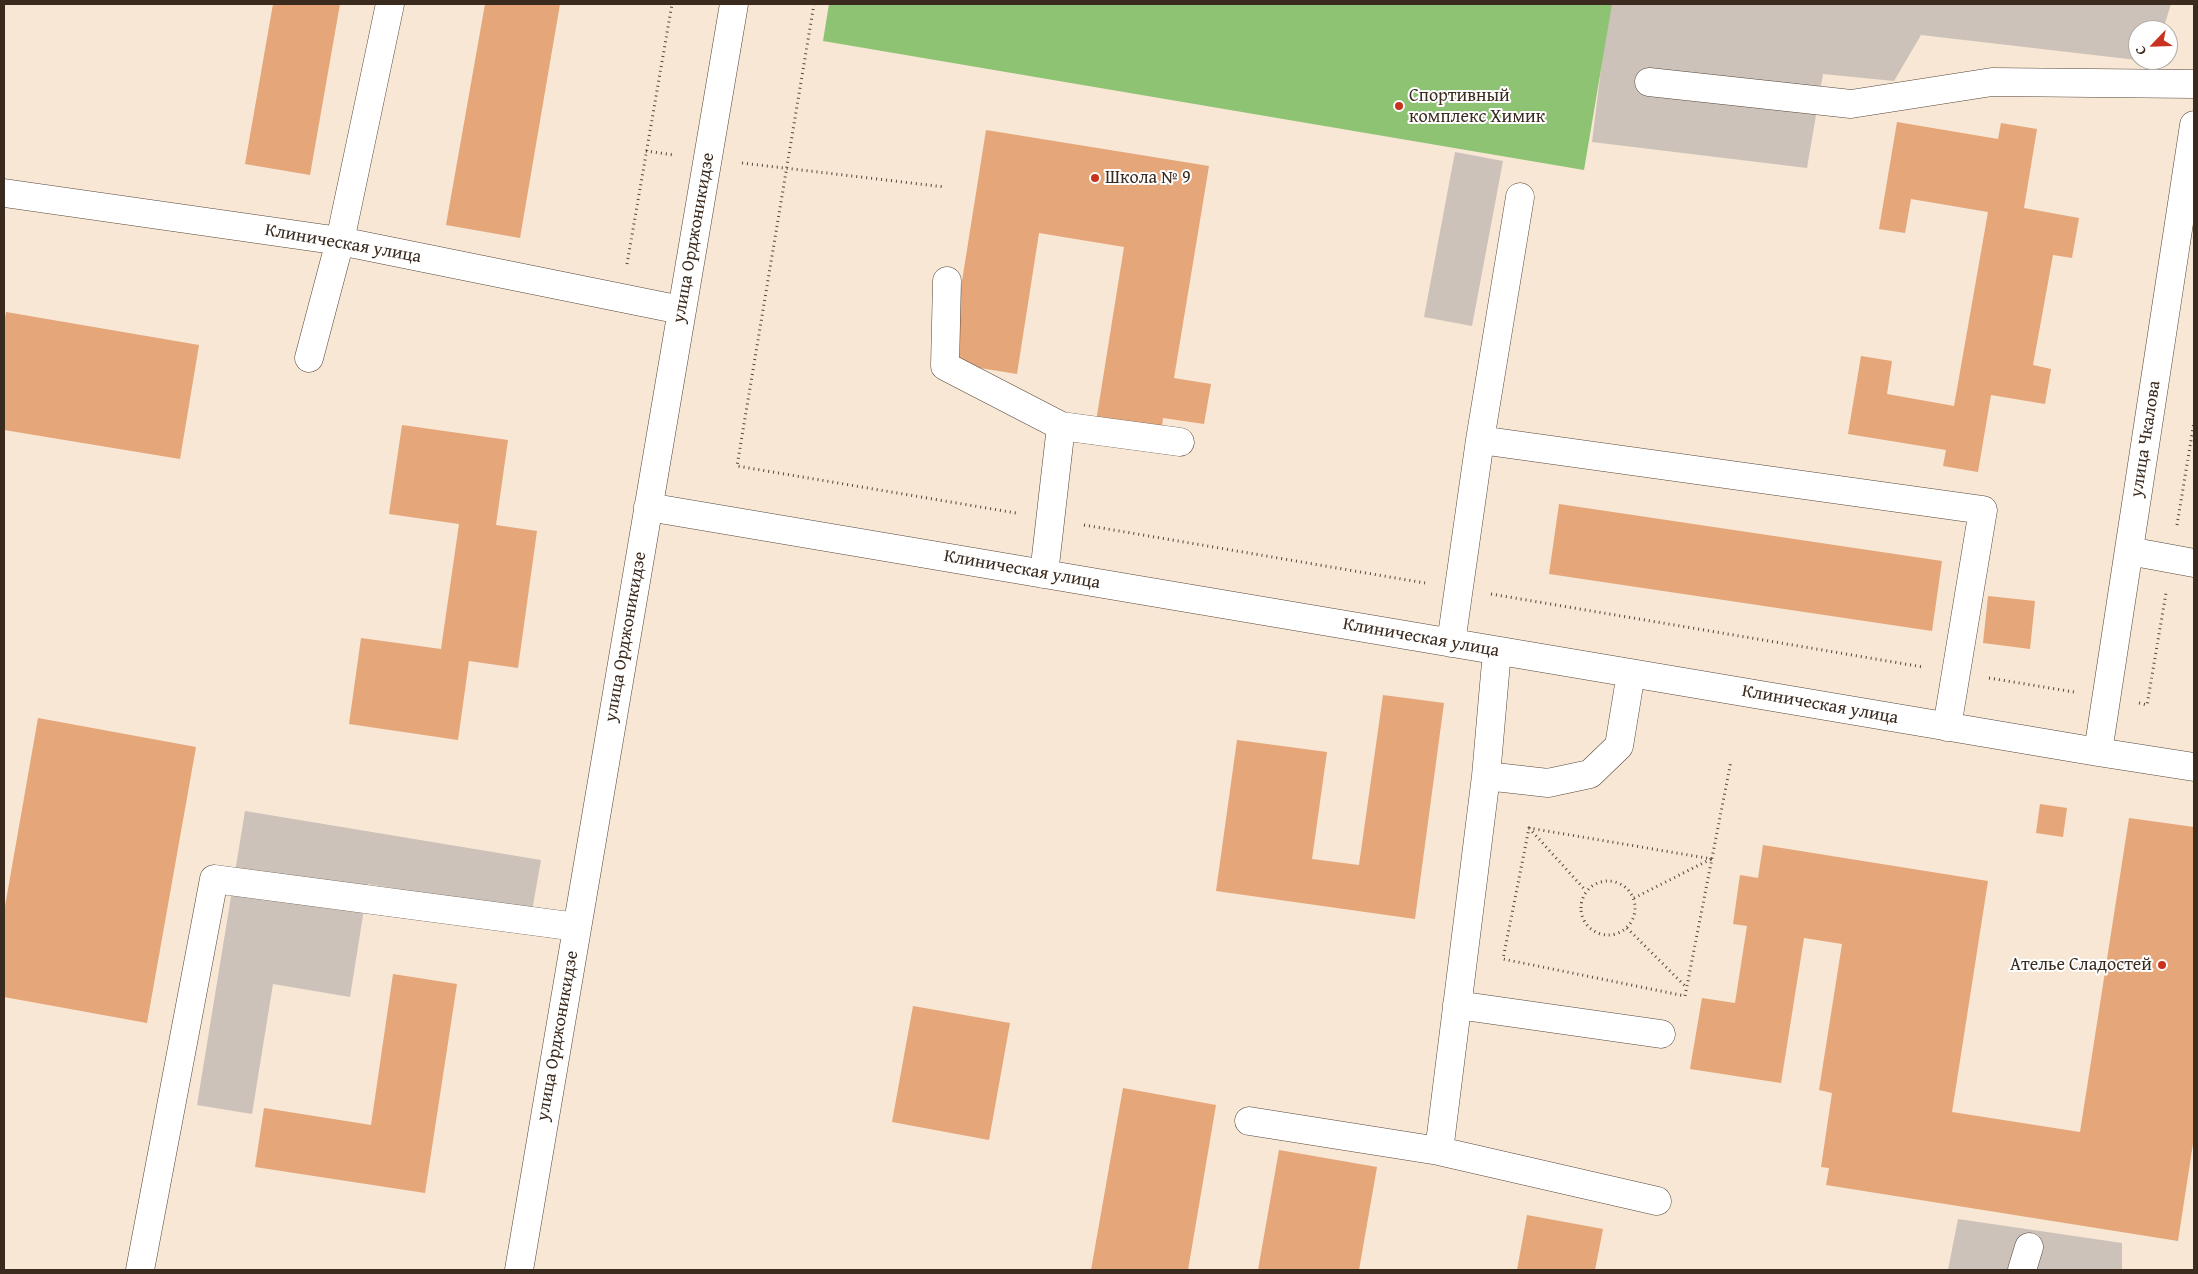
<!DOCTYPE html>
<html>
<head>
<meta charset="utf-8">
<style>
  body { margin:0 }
  #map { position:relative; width:2198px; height:1274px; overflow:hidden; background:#f7e7d4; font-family:"Gentium Book Plus",serif }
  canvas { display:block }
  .frame { position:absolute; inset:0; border:5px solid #3b2a1e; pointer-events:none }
  .north { position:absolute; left:2128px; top:20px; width:50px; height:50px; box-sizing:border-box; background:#fff; border:1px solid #b1aaa5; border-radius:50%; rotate:246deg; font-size:14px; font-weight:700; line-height:20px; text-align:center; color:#3b2a1e }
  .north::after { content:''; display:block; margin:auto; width:18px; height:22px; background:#c8321e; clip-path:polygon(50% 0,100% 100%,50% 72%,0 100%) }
</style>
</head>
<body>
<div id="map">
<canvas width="2198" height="1274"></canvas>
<div class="frame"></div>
<div class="north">С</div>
</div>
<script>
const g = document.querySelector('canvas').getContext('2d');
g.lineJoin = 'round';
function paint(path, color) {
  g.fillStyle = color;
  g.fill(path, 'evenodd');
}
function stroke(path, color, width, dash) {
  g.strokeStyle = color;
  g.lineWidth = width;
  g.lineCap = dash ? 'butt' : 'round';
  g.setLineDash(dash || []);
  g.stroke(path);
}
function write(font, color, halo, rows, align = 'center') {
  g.font = font + ' "Gentium Book Plus",serif';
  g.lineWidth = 4;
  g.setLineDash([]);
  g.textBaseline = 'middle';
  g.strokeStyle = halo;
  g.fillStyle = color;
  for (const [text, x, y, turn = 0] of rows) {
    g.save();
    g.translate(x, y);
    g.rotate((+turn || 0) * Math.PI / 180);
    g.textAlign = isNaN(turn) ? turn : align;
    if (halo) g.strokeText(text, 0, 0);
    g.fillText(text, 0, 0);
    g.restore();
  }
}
const industrial = new Path2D(`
  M 1609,4 L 2171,4 L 2163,30 L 2138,30 L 2138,60 L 2154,60 L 2154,62 L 1921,35 L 1894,81 L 1823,74 L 1807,168 L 1592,142 Z
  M 1455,152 L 1503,161 L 1472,326 L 1424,317 Z
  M 245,811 L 541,860 L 532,911 L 368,884 L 350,997 L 273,984 L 252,1114 L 197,1105 Z
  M 1958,1219 L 2122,1243 L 2122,1270 L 1948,1270 Z`);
const green = new Path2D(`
  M 829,4 L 1612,4 L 1584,170 L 823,41 Z`);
const building = new Path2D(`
  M 273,4 L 340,4 L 310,175 L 245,164 Z
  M 485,4 L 560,4 L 520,238 L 446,225 Z
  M 1897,122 L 1998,139 L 2001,123 L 2037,129 L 2024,208 L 2079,218 L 2072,258 L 2053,255 L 2033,365 L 2051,369 L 2045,404 L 1991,395 L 1978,472 L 1943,466 L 1946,450 L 1848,434 L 1861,356 L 1892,361 L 1887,394 L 1954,406 L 1988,212 L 1911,199 L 1905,233 L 1879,229 Z
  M 986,130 L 1209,166 L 1174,378 L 1211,384 L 1204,424 L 1163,418 L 1161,438 L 1095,428 L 1124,247 L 1039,233 L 1017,374 L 949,363 Z
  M 6,312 L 199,345 L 180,459 L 4,430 L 4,325 Z
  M 402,425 L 508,440 L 496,525 L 537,531 L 518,668 L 469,661 L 458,740 L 349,724 L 361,638 L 441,649 L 459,524 L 389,514 Z
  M 1559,504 L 1942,561 L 1932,631 L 1549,574 Z
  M 1988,596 L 2035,601 L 2030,649 L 1983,643 Z
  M 1383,695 L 1444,703 L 1415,919 L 1216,891 L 1237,740 L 1327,752 L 1312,859 L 1359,865 Z
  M 38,718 L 196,747 L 147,1023 L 4,997 L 4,912 Z
  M 2040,804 L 2067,808 L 2063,837 L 2036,833 Z
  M 2129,818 L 2194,827 L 2194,1137 L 2178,1241 L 1826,1185 L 1829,1168 L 1821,1167 L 1832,1093 L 1819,1090 L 1842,944 L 1804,938 L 1781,1083 L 1690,1069 L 1702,998 L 1735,1003 L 1747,926 L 1733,924 L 1740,875 L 1758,878 L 1763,845 L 1988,881 L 1952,1112 L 2080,1132 Z
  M 393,974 L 457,984 L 425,1193 L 255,1167 L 264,1108 L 371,1125 Z
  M 913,1006 L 1010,1023 L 989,1140 L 892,1122 Z
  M 1123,1088 L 1216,1105 L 1188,1270 L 1091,1270 Z
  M 1279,1150 L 1377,1167 L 1359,1270 L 1258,1270 Z
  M 1527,1215 L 1603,1229 L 1595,1270 L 1517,1270 Z`);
const path = new Path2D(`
  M 814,4 L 737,466 L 1016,513
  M 646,151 L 674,155
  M 742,163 L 945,187
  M 627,264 L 672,4
  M 1084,525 L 1425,583
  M 2177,525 L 2194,422
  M 1491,594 L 1923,667
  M 1989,678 L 2074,692
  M 2139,703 L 2147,705 L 2166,593
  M 1529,828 L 1586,891
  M 1712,859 L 1529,828 L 1503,959 L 1685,996 L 1731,761
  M1581 908a27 27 0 1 1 54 0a27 27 0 1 1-54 0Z
  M 1634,898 L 1711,859
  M 1627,928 L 1687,988`);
const minor = new Path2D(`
  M 1649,82 L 1851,104 L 1992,82 L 2194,84
  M 4,193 L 340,241 L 681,310
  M 947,281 L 945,366 L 1061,426
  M 309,358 L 340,241 L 390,4
  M 1480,440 L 1520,197
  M 648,507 L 2098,752 L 2194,767
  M 2129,551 L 2194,563
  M 1044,574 L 1061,426 L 1180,442
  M 1451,643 L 1480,440 L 1983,510 L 1947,727
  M 2098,752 L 2194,125
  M 1486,776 L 1548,783 L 1590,774 L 1619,746 L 1631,673
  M 1457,1005 L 1661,1034
  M 1249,1121 L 1439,1151 L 1486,776 L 1497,651
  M 1439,1151 L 1657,1201
  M 140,1270 L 214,879 L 577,927
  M 519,1270 L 734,4
  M 2022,1270 L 2029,1247`);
const markers = [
  [1399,106,5,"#c8321e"],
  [1095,178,5,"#c8321e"],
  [2162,965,5,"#c8321e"]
];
const poiNames = [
  ["Спортивный",1409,96],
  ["комплекс Химик",1409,117],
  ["Школа № 9",1105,178],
  ["Ателье Сладостей",2152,965,"right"]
];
const streetNames = [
  ["улица Орджоникидзе",694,238,-80],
  ["Клиническая улица",343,244,10],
  ["улица Чкалова",2146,439,-81],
  ["Клиническая улица",1022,570,10],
  ["улица Орджоникидзе",626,637,-80],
  ["Клиническая улица",1421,638,10],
  ["Клиническая улица",1820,705,10],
  ["улица Орджоникидзе",558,1036,-80]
];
paint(industrial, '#cdc2b9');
paint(green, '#8fc374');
paint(building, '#e5a67a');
stroke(minor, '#574639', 29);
stroke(path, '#574639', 3, [1, 4]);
stroke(minor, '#fff', 28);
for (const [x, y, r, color] of markers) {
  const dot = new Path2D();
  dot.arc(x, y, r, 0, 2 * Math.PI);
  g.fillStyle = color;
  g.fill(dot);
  stroke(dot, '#fff', 2);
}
write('18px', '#3b2a1e', '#fff', poiNames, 'left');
write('18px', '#3b2a1e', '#fff', streetNames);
</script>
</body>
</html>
